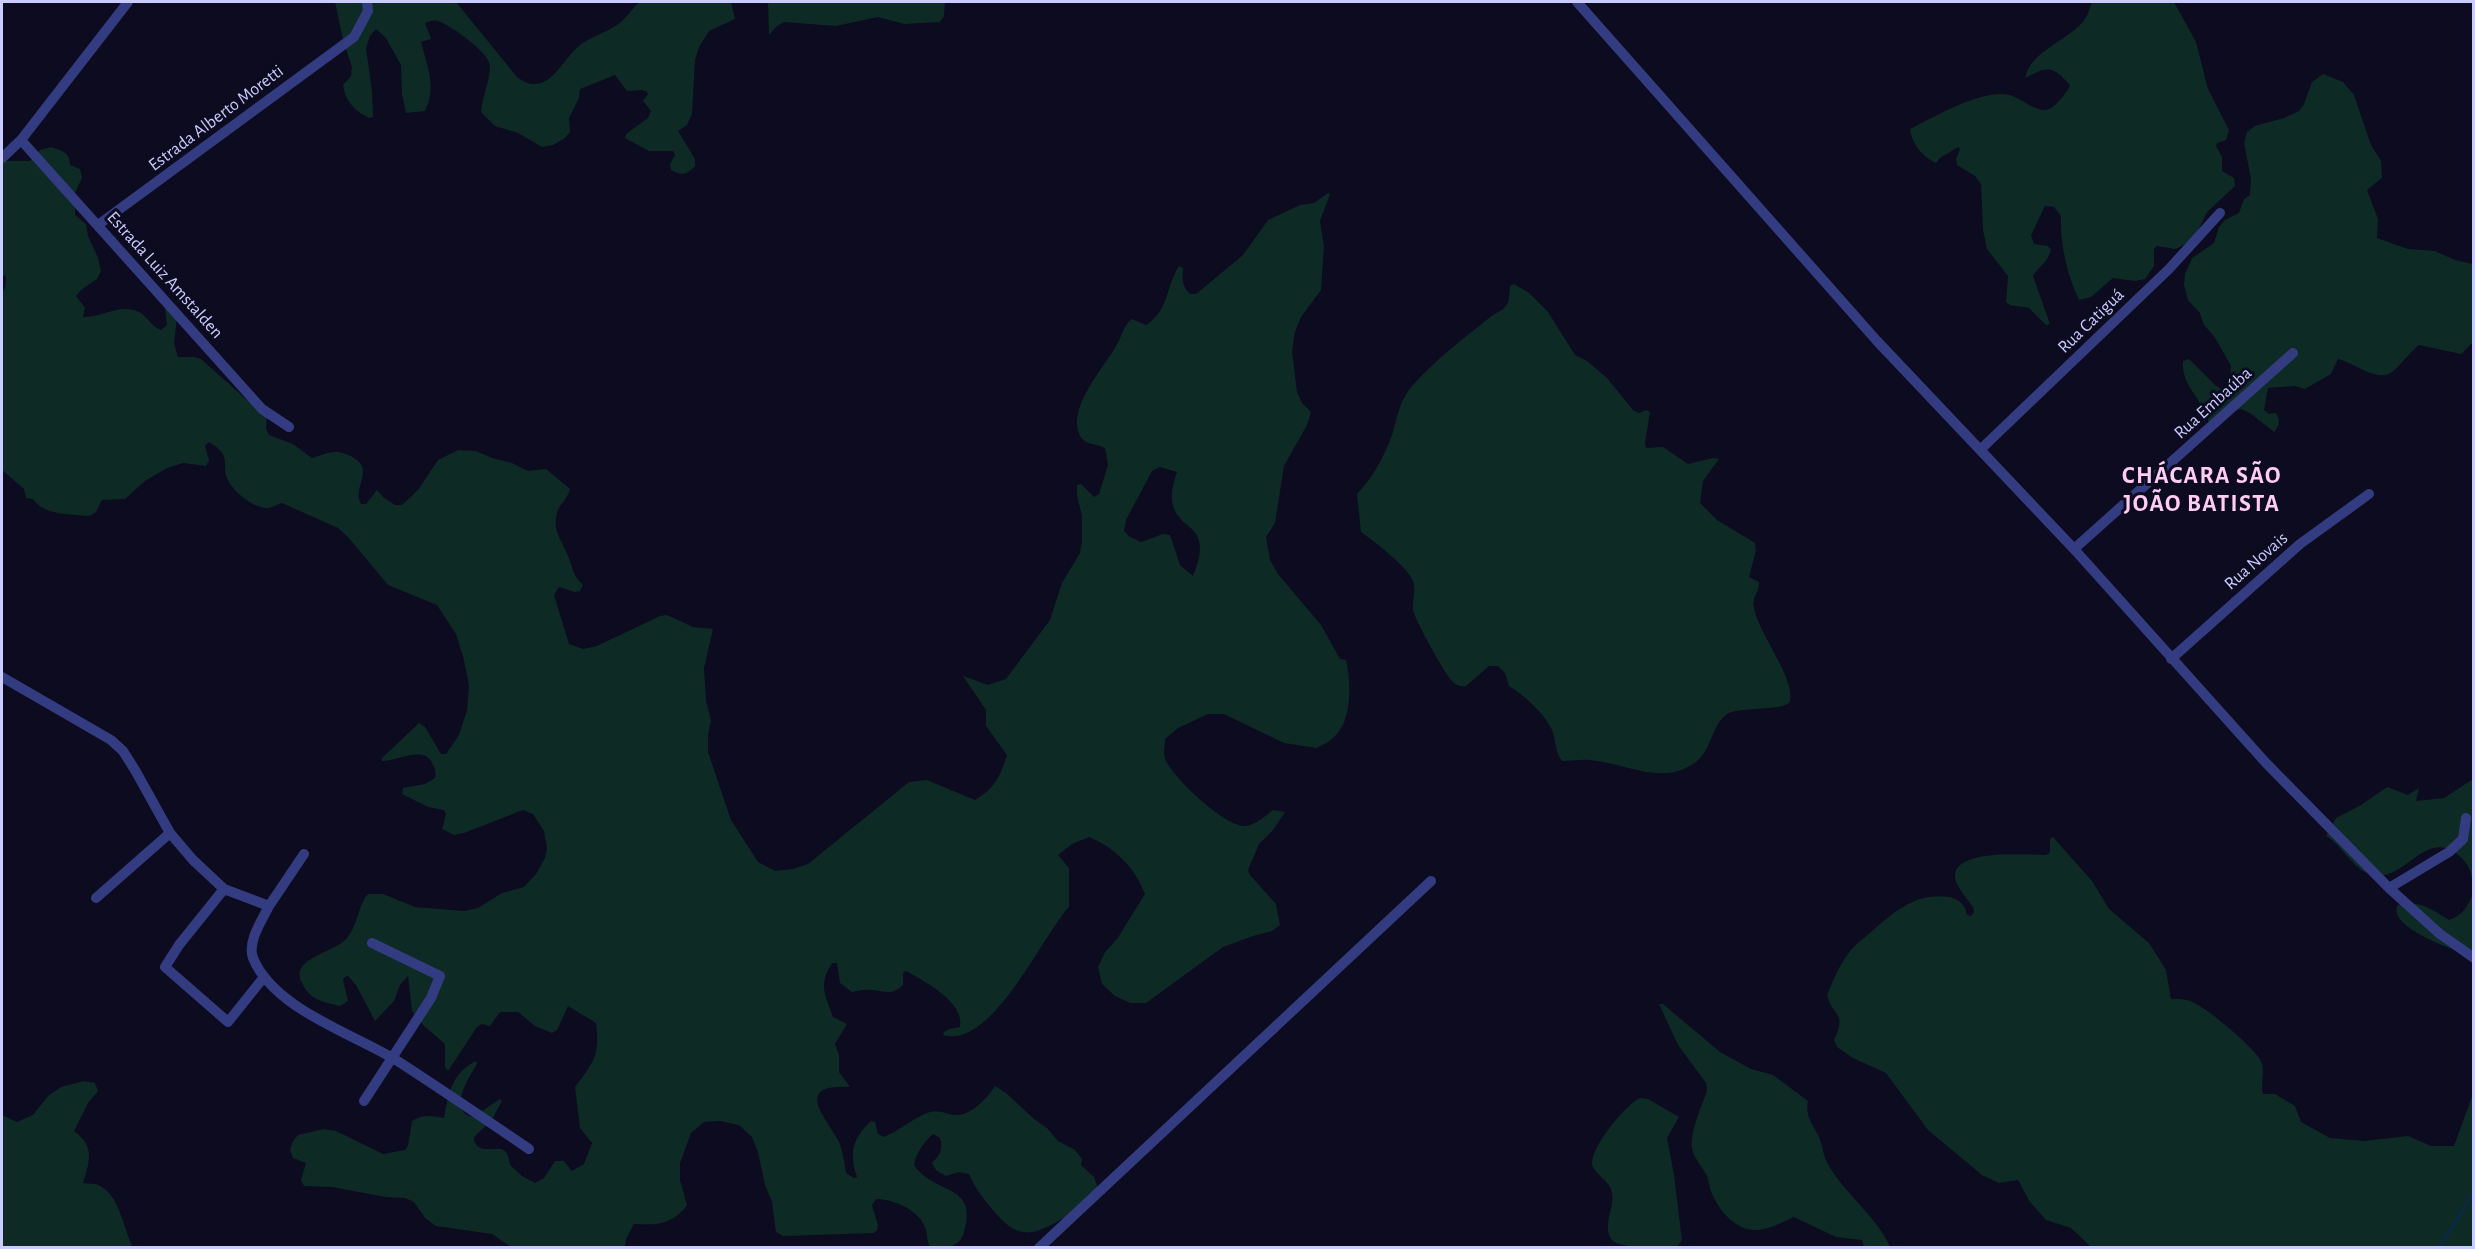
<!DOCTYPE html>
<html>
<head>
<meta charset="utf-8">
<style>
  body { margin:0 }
  #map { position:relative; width:2475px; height:1249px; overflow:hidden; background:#0c0b1f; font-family:"Alegreya Sans",sans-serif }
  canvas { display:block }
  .frame { position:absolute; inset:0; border:3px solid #cacbff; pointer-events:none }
</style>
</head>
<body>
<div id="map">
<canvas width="2475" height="1249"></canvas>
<div class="frame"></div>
</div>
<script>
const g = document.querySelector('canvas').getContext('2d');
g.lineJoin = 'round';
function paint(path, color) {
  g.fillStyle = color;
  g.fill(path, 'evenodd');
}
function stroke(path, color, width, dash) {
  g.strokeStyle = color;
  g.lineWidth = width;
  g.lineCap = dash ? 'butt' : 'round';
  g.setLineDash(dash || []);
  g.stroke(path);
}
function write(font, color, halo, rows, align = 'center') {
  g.font = font + ' "Alegreya Sans",sans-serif';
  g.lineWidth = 6;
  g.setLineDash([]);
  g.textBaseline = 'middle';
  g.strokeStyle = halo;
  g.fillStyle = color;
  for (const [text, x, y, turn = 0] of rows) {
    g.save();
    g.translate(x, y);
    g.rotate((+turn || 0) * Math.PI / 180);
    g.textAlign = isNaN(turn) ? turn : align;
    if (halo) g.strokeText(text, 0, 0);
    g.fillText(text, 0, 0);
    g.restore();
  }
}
const green = new Path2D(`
  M 335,2 L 456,2 L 517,77 C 548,100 560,61 579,46 C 590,37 605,33 617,25 C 625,20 632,9 639,2 L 731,2 L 735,19 L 709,31 L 699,47 L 695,60 L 692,114 L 687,125 L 678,131 L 695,159 L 695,166 C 687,175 681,176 671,170 L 670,164 L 675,155 L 673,151 L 649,151 L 625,138 L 626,134 L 648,118 L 651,111 L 643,101 L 648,94 L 647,92 L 642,90 L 627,91 L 615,75 L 580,89 L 579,98 L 569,118 L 570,132 L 565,138 L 553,145 L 542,147 L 518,133 L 495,126 L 481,112 C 482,97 490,81 490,66 C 490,53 450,25 438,21 C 433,20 430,21 425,23 L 431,39 L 421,42 C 427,65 437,88 425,111 L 406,113 L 402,94 L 401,65 L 386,38 L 376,29 L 370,36 L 366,48 L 372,91 L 373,117 L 369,118 C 355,111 345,101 343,85 L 351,76 L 352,67 L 344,44 Z
  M 768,2 L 945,2 L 944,16 L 940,22 L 904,24 L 878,17 L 836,26 L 784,22 L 777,26 L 769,35 Z
  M 2092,2 L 2174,2 L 2196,42 L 2208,89 L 2229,130 L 2226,140 L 2217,143 L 2216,146 L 2222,157 L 2222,171 L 2234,178 L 2235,186 L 2207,212 L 2194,239 L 2176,249 L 2156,246 L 2154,250 L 2154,266 L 2145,279 L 2135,281 L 2113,278 L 2091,297 L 2079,300 C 2067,274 2060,245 2061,216 L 2054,207 L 2045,206 L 2031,235 L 2034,244 L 2048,246 L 2051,250 C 2049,261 2039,266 2033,276 L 2050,324 L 2046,325 L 2029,308 L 2010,305 L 2006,302 L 2008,276 L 1987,249 L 1983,230 L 1981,184 L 1975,176 L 1957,165 L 1956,159 L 1960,149 L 1958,147 L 1940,158 L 1936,163 C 1923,157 1912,145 1910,129 C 1934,117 1983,88 2010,95 C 2021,98 2038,114 2049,109 C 2057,105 2067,93 2070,85 C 2052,65 2048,66 2025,78 C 2031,50 2069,41 2085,19 C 2088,15 2090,7 2092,2 Z
  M 2323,74 L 2343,82 L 2354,95 L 2371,145 L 2381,161 L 2382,178 L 2367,190 L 2378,219 L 2377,238 L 2408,249 L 2435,251 L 2455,260 L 2473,264 L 2473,342 L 2461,354 L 2419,345 C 2409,353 2400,366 2392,372 C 2377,383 2353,362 2338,359 L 2331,374 L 2305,389 L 2295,386 L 2268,388 L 2264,410 L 2269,414 L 2276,413 C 2280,421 2280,425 2274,432 L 2250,413 L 2241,409 L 2231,412 L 2209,430 C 2211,404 2180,389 2183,361 L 2189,359 L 2215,385 L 2225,391 L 2229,388 L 2231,366 L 2214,336 L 2204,325 L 2200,313 L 2188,300 L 2184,285 L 2185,274 L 2192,258 L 2214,243 L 2219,227 L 2225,220 L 2239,213 L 2244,199 L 2250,195 L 2251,179 L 2244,143 L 2247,132 L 2255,126 L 2284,118 L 2299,111 L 2304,104 L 2312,82 Z
  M 51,147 C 62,151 70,152 70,165 L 80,169 L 82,178 L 75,193 L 75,215 L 86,224 L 88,236 L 98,258 L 101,271 L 97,279 L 81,290 L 76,296 L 85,308 L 83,317 C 102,318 119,303 139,312 C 147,315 149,325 161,330 L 167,325 L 165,309 L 167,307 L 177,317 L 174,343 L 178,357 L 194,357 L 201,359 L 246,399 L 265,409 L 267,413 L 266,429 L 269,435 L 293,444 L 312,458 C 319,456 328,452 335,452 C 346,452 364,460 363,472 C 362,484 355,494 361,504 L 366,504 L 377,490 L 383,497 L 395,505 L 402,505 L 418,490 L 438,460 L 458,450 L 476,451 L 492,458 L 512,463 L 528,471 L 546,469 L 570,489 C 567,501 559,504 557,513 C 552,531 562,540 568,556 C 574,570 572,574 583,585 L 580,591 L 575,592 L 559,587 L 554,595 L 569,644 L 583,649 L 597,646 L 660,616 L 667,615 L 693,627 L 713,629 L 704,668 L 706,701 L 711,720 L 708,736 L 708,752 L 731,820 L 758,862 L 775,871 L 793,869 L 808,864 L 909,782 L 927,780 L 975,800 C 995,788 1000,777 1007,755 L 986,726 L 986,710 L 963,676 L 988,685 L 1006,679 L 1050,620 L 1062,583 L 1080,553 L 1082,542 L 1082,516 L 1077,496 L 1077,485 L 1081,484 L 1094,497 L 1099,494 L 1108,465 L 1105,448 C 1097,443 1086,446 1081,437 C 1065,410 1103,369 1116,346 C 1122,337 1123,325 1132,319 L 1146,325 C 1170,309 1165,288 1179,266 L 1183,268 C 1182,278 1182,287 1190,294 L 1196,294 L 1243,255 L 1268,220 L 1300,205 L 1314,203 L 1328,193 L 1330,194 L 1320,221 L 1324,247 L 1321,290 L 1301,317 L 1295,332 L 1292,351 L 1297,392 L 1302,403 L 1311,412 L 1307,425 L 1284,466 L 1275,523 L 1266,537 L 1270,560 L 1278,574 L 1321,625 L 1340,659 L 1346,660 C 1351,683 1353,721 1333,738 C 1329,742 1322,745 1317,748 L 1284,743 L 1224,714 L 1208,714 L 1178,728 L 1165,739 C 1165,745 1163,753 1165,758 C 1170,776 1227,828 1245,826 C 1256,825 1265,816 1273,810 L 1285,812 L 1273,830 L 1259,844 L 1248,870 L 1250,875 L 1276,904 L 1280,925 L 1272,931 L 1253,936 L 1223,947 L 1146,1003 L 1130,1003 L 1115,996 L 1102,984 L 1098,967 L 1105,952 L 1117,939 L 1145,894 C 1134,866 1115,848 1089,837 L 1072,844 L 1058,855 L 1069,868 L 1069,907 C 1041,937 992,1050 943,1035 L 944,1032 L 949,1029 L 960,1027 C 965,1002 924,981 906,971 L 903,973 L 903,985 C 891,996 886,991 872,990 C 866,989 858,991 852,992 L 840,983 L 837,963 L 832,963 C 818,986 825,993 833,1017 L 847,1024 L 835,1044 L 839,1055 L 839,1072 L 850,1087 C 794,1084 824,1115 838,1140 C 843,1150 844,1162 846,1173 L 854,1178 L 857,1177 C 849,1153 852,1139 871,1121 L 875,1122 L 878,1134 L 884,1137 C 899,1131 916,1116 930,1112 C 941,1109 949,1116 958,1115 C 973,1114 988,1097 995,1086 L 1006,1093 L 1034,1119 L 1047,1128 L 1058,1141 L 1075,1150 L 1082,1159 L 1081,1165 L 1094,1177 L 1098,1188 C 1085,1207 1080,1209 1060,1220 C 1027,1239 1016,1237 992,1209 C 982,1197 975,1188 969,1174 L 959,1172 L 946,1176 L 936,1170 L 932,1163 C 941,1154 943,1150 940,1138 L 933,1134 C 924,1142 916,1153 914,1165 C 934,1195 979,1183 964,1232 C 959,1249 946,1247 930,1247 C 926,1240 928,1232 924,1225 C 917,1209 892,1199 876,1199 L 872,1205 L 878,1225 L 877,1230 L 874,1233 L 783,1236 L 776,1232 L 772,1202 L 765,1185 L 758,1152 L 752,1137 L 739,1125 L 720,1121 L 704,1122 L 691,1133 L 680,1163 L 680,1180 L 687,1205 C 672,1225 657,1225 634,1224 L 626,1239 L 625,1247 L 511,1247 L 492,1234 L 436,1226 L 425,1218 L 414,1202 L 405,1198 L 386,1197 L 332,1187 L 304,1186 L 301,1180 L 306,1163 L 293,1158 L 290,1150 L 293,1141 L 298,1135 L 324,1129 L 336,1131 L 383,1154 L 405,1150 L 408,1146 L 412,1121 C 423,1114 433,1116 444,1118 C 448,1095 452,1072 476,1061 L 477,1064 C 469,1077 447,1111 473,1117 L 500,1099 L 502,1101 L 491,1121 L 474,1137 L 474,1141 L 478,1147 C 494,1154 507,1139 510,1165 L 522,1176 L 535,1183 L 544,1178 L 555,1161 L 564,1161 L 572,1171 L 584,1164 L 592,1143 L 580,1128 L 575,1087 C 594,1062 600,1055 596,1023 L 568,1006 L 557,1030 L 552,1033 L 535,1026 L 518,1012 L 500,1012 L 490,1026 L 482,1024 L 477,1027 L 448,1071 L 445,1067 L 445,1044 L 424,1026 L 412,1011 L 408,976 L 400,985 L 394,1001 L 375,1021 L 356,985 L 348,976 L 345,977 L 343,980 L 348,1001 L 340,1006 C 322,1002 310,1000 302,983 C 289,958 334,953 346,939 C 358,926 358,905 368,894 L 383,894 L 415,907 L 464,911 L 478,908 L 502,893 L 524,887 L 536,874 L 545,858 L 547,848 L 544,831 L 533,814 L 523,810 L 464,833 L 454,835 L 442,829 L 446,814 L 444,810 L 428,807 L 402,794 L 403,788 L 425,784 L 435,778 C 436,771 435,769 432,763 C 424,745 398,761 382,761 L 382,758 L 419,723 L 425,727 L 441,754 L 446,754 L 459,735 L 467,710 L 469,685 L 463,656 L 456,634 L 437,605 L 388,585 L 348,537 L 338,528 L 282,503 C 278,504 273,507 268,508 C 255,509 235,493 229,482 C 219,464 235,458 209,442 L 205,446 L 209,460 L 206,466 L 183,463 L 167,468 L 145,481 L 125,499 L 102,500 L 96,512 L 90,516 C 72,514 44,516 33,499 L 26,498 L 24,489 L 2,470 L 2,294 L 5,288 L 6,277 L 2,274 L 2,161 L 30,161 L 40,150 ZM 1160,467 L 1177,472 C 1172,486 1168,504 1179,517 C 1184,524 1192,527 1196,534 C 1204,546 1198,564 1193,576 L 1180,565 L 1170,535 L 1163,534 L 1141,542 L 1130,537 L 1124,531 L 1126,520 L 1152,471 Z
  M 1514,284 L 1529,293 L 1548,312 L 1575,355 L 1587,361 L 1607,378 L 1633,410 L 1639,413 L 1646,410 L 1650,412 L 1645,443 L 1646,448 L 1663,447 L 1688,464 L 1713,458 L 1719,459 L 1703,481 L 1700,503 L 1717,520 L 1755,543 L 1756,550 L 1749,577 L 1759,582 C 1760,591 1751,598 1754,608 C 1759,635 1795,677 1790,701 C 1788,711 1741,707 1729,713 C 1712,722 1712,750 1696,762 C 1661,787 1627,763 1590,760 C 1581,759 1571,761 1562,761 C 1555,752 1556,741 1552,730 C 1544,713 1525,696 1509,686 L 1505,673 L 1498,666 L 1489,666 L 1466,686 C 1461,687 1457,686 1453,682 C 1446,676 1415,620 1413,610 C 1412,600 1417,588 1412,579 C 1404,564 1375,542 1361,532 L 1357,494 C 1373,477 1384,457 1392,435 C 1398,416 1399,401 1413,385 C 1435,360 1463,339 1489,318 C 1494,313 1504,311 1507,304 C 1510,300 1509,292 1510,286 Z
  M 2473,779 L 2473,885 C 2471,870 2469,864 2457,854 C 2424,829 2405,883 2372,875 C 2353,870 2343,846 2326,836 L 2336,818 L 2361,805 L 2387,787 L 2408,795 L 2419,788 L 2416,801 L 2444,798 Z
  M 2053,837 L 2092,881 L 2109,909 L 2149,943 L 2166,970 L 2171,999 C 2177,999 2184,999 2190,1001 C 2204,1005 2251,1045 2259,1058 C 2267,1069 2260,1081 2263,1094 L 2275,1094 L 2295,1106 L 2301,1122 L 2330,1138 L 2364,1141 L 2408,1136 L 2431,1146 L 2454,1146 L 2473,1094 L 2473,1247 L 2091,1247 L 2071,1228 L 2046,1220 L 2030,1202 L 2018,1180 L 1999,1183 L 1982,1175 L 1928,1130 L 1886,1073 L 1853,1058 L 1837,1047 L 1834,1040 C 1847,1011 1834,1020 1827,995 C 1833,981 1838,967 1848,954 C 1854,945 1863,939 1871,932 C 1894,912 1916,892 1949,897 C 1959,899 1966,905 1967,915 L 1971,916 L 1974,912 L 1973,907 C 1968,900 1961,892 1957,884 C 1941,847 2028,855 2046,855 L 2050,852 L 2050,839 Z
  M 2473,894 L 2473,956 C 2458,952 2385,927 2398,905 C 2419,900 2431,909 2449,920 C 2464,915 2467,906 2473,894 Z
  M 1659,1004 L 1663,1004 L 1720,1052 L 1751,1069 L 1773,1075 L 1808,1101 C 1805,1116 1812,1123 1818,1135 C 1823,1145 1823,1157 1829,1166 C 1846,1195 1877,1217 1890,1247 L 1864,1247 L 1862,1240 L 1836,1237 L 1794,1217 C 1785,1221 1774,1227 1764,1229 C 1740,1235 1721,1214 1712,1194 C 1709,1188 1709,1182 1707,1176 C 1702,1166 1694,1159 1692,1148 C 1690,1130 1702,1107 1707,1090 L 1706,1083 L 1678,1045 Z
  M 84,1081 L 95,1083 L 98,1091 L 88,1103 L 74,1131 C 95,1146 90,1161 83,1183 C 87,1184 94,1183 98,1185 C 120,1194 123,1229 133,1247 L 2,1247 L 2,1115 L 17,1122 L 33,1115 L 48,1096 L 61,1087 Z
  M 1640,1098 L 1648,1099 L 1679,1117 L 1667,1138 L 1674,1175 L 1682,1240 L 1677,1247 C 1661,1248 1627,1249 1614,1242 C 1600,1229 1615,1208 1612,1193 C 1610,1181 1598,1177 1593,1167 C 1586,1152 1626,1104 1640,1098 Z`);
const stream = new Path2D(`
  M 2439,1248 L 2474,1192`);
const minor = new Path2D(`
  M 1577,2 L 1877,341 L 2074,549 L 2266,763 L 2389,888 L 2440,934 L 2474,958
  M 21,140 L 262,409 L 289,427
  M 2,158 L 21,140 L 128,2
  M 98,225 L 354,37 L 368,11 L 367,2
  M 1981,449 L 2169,269 L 2220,213
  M 2074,549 L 2293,353
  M 2171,659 L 2300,544 L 2369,494
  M 2,677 L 111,740 L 123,751 L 135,770 L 170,833 L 193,860 L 224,889 L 269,906 C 262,920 247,942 253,958 C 274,1009 352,1033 396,1060 C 441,1089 485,1119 529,1149
  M 2389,888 L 2449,852 L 2463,839 L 2466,818
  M 224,889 L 179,945 L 165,967 L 228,1022 L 264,977
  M 96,898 L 170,833
  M 269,906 L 304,854
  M 364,1101 L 431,998 L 440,976 L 372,943
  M 1039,1248 L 1431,881`);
const streetNames = [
  ["Estrada Alberto Moretti",216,118,-37],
  ["Estrada Luiz Amstalden",165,275,48],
  ["Rua Catiguá",2091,321,-44],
  ["Rua Embaúba",2213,403,-42],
  ["Rua Novais",2256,561,-41]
];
const districtNames = [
  ["CHÁCARA SÃO",2202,476],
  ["JOÃO BATISTA",2202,504]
];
paint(green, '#0e2a25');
stroke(stream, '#0a2945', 3);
stroke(minor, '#343c81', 10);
write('18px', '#cacbff', '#0c0b1f', streetNames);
g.letterSpacing = '1.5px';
write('bold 24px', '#ffccf4', '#0c0b1f', districtNames);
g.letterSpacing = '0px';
</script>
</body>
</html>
